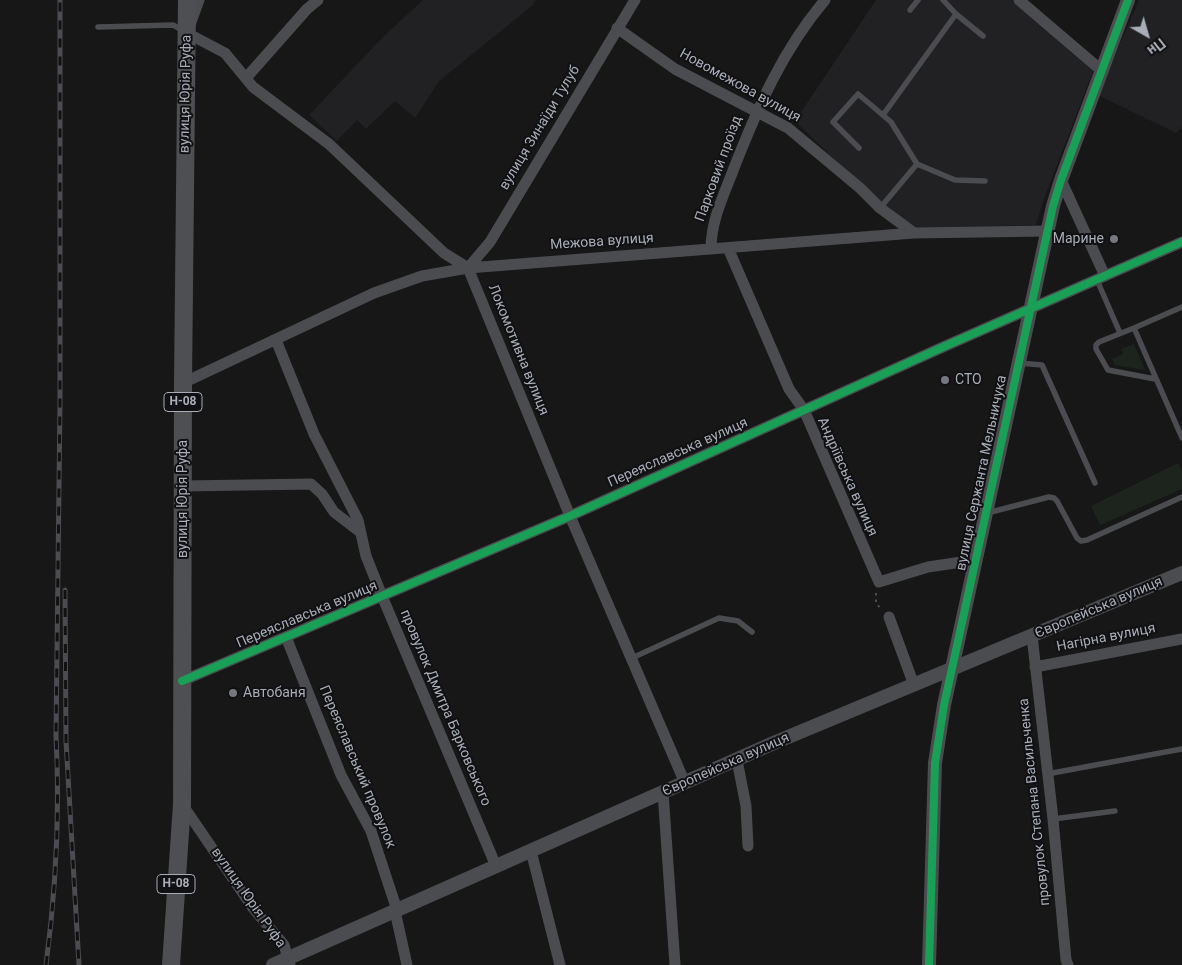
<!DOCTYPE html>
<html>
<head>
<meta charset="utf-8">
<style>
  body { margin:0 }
  #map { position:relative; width:1182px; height:965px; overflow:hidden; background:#171717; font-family:Roboto,sans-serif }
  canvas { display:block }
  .north { position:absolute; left:1122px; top:10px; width:50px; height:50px; -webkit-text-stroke:4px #111113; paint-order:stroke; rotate:142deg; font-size:14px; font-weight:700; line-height:20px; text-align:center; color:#a8adb8 }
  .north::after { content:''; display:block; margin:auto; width:18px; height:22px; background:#a8adb8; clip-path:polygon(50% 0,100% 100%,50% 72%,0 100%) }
</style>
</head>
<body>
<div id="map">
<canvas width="1182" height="965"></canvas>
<div class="north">Пн</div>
</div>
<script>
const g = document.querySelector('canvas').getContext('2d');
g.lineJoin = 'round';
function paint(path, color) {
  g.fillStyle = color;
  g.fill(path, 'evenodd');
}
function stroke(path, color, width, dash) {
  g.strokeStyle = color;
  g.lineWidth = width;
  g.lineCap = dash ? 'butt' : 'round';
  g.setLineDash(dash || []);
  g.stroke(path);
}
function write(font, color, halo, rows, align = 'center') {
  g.font = font + ' Roboto,sans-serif';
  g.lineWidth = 4;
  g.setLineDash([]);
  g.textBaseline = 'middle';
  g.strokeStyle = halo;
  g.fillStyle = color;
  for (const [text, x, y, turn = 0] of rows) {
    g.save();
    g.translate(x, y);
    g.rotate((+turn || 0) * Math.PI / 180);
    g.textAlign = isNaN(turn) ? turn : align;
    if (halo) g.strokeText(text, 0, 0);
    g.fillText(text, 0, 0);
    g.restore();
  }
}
const built = new Path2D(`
  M 423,0 L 536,0 L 533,5 L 439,81 L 415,118 L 395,101 L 366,129 L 357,120 L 337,141 L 309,115 L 384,36 Z
  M 876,0 L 1011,0 L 1094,69 L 1044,199 L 1036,225 L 912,228 L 883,207 L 795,121 Z
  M 1139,0 L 1182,0 L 1182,127 L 1176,133 L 1098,95 Z`);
const green = new Path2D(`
  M 1134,344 L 1145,370 L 1115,365 L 1112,359 L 1123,354 L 1121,349 Z
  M 1178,463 L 1182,471 L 1182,489 L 1100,525 L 1091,506 Z`);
const path = new Path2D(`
  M 876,593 L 876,603 L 882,610`);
const service = new Path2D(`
  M 943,0 L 956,14
  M 910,10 L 918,0
  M 98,27 L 173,25 L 184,31
  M 883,115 L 956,14 L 983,36
  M 859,148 L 833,122 L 858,94 L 891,122 L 917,164
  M 880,208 L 917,164 L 955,180 L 985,181
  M 1097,280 L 1120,333
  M 1182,307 L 1134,328 L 1182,438
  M 1134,328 L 1099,342 L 1096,345 L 1096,349 L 1108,370 L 1155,379
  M 1019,363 L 1042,365 L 1095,483
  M 987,513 L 1049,497 L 1054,498 L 1057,501 L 1077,538 L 1081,541 L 1087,540 L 1182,497
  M 632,658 L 719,618 L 738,621 L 752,632
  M 1047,774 L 1182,749
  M 1053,819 L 1115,811`);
const minor = new Path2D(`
  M 199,0 L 187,33 L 225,53 L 253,87 L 329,144 L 444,253 L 468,268 L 570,516 L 685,783
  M 1019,0 L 1101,70
  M 617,28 L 675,69 L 788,128 L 860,188 L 880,208 L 914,233
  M 246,78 L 307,9 L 318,0
  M 1061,180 L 1105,276
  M 728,248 L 789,389 L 804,410 L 879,582 L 928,567 L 975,560
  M 711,249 C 711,220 724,195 734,168 C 758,107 782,51 825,0
  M 468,268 L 490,242 L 635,0
  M 276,340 L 314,434 L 358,520 L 366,556 L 382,596 L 496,866
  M 183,383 L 374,293 L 422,276 L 468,268 L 914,233 L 1047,231
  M 183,486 L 311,484 L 322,494 L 334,512 L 360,532
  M 889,617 L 914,685
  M 1032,636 L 1053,819 L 1066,960 L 1068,965
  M 286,637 L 341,775 L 371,831 L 397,910
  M 1035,667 L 1182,639
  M 182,681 L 570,516 L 943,347 L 1182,242
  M 737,760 L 746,806 L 748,846
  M 663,792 L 675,965
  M 182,804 L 253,908 L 284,945 L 290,965
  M 531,851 L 560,965
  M 395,911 L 407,965`);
const tertiary = new Path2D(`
  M 273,965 L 776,742 L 1182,573
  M 929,965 L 935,763 L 944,705 L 1053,206 L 1061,180 L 1128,0`);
const primary = new Path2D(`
  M 171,965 L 182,804 L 183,383 L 187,0`);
const rail = new Path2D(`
  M 65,590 L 66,741 L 79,965
  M 46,965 C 56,889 60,813 56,736 L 60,402 L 60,0`);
const cycleway = new Path2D(`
  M 182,681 L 570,516 L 943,347 L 1182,242
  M 929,965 L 935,763 L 944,705 L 1053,206 L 1061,180 L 1128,0`);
const markers = [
  [1114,239,5,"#757880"],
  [945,380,5,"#757880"],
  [233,693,5,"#757880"]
];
const shields = [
  [183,402,38],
  [176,884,38]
];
const shieldNames = [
  ["Н-08",183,402],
  ["Н-08",176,884]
];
const streetNames = [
  ["Новомежова вулиця",740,86,29],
  ["вулиця Юрія Руфа",186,94,-89],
  ["вулиця Зинаїди Тулуб",540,128,-59],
  ["Парковий проїзд",719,169,-70],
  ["Межова вулиця",602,242,-4],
  ["Локомотивна вулиця",518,350,68],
  ["Переяславська вулиця",678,453,-24],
  ["вулиця Сержанта Мельничука",982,473,-78],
  ["Андріївська вулиця",847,477,66],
  ["вулиця Юрія Руфа",183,499,-90],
  ["Європейська вулиця",1099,608,-23],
  ["Переяславська вулиця",307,615,-23],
  ["Нагірна вулиця",1106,638,-11],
  ["провулок Дмитра Барковського",445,708,67],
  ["Європейська вулиця",726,765,-24],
  ["Переяславський провулок",357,767,67],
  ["провулок Степана Васильченка",1035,802,-96],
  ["вулиця Юрія Руфа",248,898,55]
];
const poiNames = [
  ["Марине",1104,239,"right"],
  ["СТО",955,380],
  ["Автобаня",243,693]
];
paint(built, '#212123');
paint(green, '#1d241e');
stroke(path, '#4d4e52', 2, [2.5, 4]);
stroke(service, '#4b4c50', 5.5);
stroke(minor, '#4b4c50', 11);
stroke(tertiary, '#4b4c50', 14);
stroke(primary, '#4d4f52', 18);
stroke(rail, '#4b4c4f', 5);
stroke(rail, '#111113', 3, [9]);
stroke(cycleway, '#1a9f57', 8);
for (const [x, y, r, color] of markers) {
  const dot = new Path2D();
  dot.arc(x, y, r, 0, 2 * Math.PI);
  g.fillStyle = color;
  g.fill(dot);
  stroke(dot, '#111113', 2);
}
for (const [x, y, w] of shields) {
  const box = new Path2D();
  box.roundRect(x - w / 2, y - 9.5, w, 19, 4);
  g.fillStyle = '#111113';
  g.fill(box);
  stroke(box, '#a8adb8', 1);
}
write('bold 12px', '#a8adb8', null, shieldNames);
write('14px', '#a8adb8', '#111113', streetNames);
write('14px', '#a8adb8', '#111113', poiNames, 'left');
</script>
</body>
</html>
